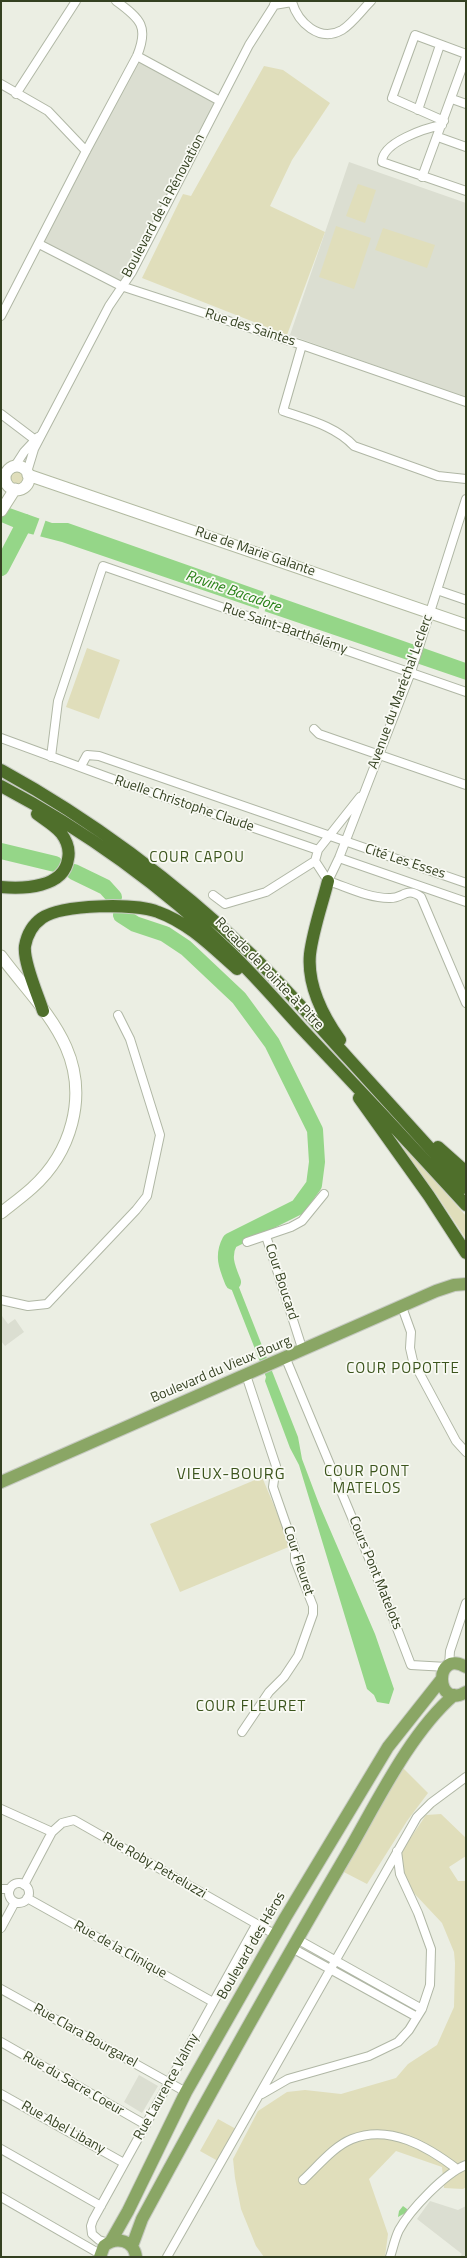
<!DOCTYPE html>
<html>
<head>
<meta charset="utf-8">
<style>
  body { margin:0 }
  #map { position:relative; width:467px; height:2258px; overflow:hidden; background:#ebeee3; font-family:"Titillium Web",sans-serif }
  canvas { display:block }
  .frame { position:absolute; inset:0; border:2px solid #344121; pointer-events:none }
</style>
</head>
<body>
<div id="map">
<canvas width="467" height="2258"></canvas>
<div class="frame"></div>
</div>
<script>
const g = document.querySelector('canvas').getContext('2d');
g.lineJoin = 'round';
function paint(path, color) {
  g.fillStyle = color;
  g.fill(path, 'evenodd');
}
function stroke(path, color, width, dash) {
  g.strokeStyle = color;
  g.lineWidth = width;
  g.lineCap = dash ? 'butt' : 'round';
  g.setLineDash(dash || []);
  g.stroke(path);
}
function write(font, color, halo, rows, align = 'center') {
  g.font = font + ' "Titillium Web",sans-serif';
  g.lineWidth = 3.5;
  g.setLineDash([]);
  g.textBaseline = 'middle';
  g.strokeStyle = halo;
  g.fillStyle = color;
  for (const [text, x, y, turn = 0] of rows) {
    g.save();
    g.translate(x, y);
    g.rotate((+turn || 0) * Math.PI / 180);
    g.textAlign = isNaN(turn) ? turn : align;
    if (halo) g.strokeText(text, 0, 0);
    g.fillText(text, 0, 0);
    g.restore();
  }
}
const built = new Path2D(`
  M 137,56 L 220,101 L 121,286 L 39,244 Z
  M 349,162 L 466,203 L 466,398 L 290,335 Z
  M 2,1316 L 8,1324 L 15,1319 L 24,1332 L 5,1346 L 1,1341 Z
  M 139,2075 L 158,2086 L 142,2113 L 124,2102 Z
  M 430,2201 L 458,2210 L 466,2206 L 466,2257 L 460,2257 L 462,2254 L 417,2219 Z`);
const green = new Path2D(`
  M 264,66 L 283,70 L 330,103 L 292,160 L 270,206 L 325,232 L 287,335 L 142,278 L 183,194 L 191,196 Z
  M 358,184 L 376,190 L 365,223 L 346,216 Z
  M 336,226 L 371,238 L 354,289 L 319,277 Z
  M 383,228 L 435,245 L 427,268 L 375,250 Z
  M9 478a7 7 0 1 1 14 0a7 7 0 1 1-14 0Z
  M 87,648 L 120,660 L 99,719 L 66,707 Z
  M 406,1148 L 466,1216 L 466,1239 L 436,1194 L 400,1149 Z
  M 262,1477 L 291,1546 L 180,1592 L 150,1524 Z
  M 402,1767 L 428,1793 L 407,1821 L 367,1884 L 338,1869 Z
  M 441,1814 L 466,1838 L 466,1856 L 449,1867 L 458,1881 L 466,1881 L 466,2187 L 463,2189 L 444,2188 L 442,2167 L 396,2151 L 369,2179 L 388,2234 L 385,2257 L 264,2257 L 256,2246 L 241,2209 L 235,2178 L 233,2159 L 258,2111 L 287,2092 L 305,2090 L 341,2094 L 396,2078 L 408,2064 L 437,2045 L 454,2007 L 455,1963 L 454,1952 L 442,1923 L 411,1890 L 402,1868 L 401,1852 L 426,1815 Z
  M 218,2119 L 236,2129 L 218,2161 L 200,2151 Z`);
const water = new Path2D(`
  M 1,505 L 52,523 L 68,523 L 466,663 L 466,680 L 62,542 L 27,533 L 1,522 Z
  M 225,1262 L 231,1267 L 298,1437 L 302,1459 L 319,1504 L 375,1634 L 394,1689 L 389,1704 L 377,1702 L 374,1695 L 367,1689 L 299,1465 L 290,1448 L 265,1381 L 266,1377 L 224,1270 Z
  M 403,2206 L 407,2209 L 407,2212 L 398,2217 L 399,2211 Z`);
const pier = new Path2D(`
  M 40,517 L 46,519 L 40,537 L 33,536 Z
  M 264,591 L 271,593 L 264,613 L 258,611 Z`);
const river = new Path2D(`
  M 1,568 L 25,522
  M 1,851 L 55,864
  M 74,872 L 105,887 L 114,897
  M 121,915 L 135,924 L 165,934 L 186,948 L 239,998 L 272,1043 L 315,1130 L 317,1162 L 314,1185 L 298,1207 L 230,1241 C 222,1256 227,1267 233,1282`);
const street = new Path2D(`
  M 274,5 L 292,2 C 298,22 319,43 342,30 C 352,24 362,10 371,1
  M 137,56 L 220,101
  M 1,84 L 48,111 L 86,151
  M 16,94 L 76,1
  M 452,99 L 466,104
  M 418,110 L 440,45
  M 444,121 L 392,98 L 415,35 L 466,54
  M 442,125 C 426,128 382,142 382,162 L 466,191
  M 438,137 L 466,147
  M 422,177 L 466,57
  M 39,244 L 121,286 L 302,345 L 466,402
  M 1,316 L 86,151 L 137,56 C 149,27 141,19 116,1
  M 302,345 L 283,411 C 309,420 335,426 354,446 L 438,476 L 466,479
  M 1,414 L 34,439
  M 15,466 L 24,452 L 38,437
  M 27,472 L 34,449 L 109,306 L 132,272 L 249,45 L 277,1
  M 437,590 L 466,600
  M 314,729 L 319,734 L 466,785
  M 1,738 L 129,785 L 318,850
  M 51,757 L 58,701 L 103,566 L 466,692
  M 81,766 L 87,755 L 99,756 L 466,883
  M 339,858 L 466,902
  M 315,861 L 328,881
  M 328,881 L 339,858 L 411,672 L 466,499
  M 328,881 C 347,887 368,898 389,898 C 403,899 406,886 421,897 L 466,1003
  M 213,895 L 225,904 L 266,892 L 315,861 L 318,850 L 360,797
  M 266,1236 L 303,1351
  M 247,1242 L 291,1227 L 302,1221 L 324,1194
  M 1,1300 L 28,1306 L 47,1304 L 136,1210 L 147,1196 L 160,1135 L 130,1039 L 118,1015
  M 402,1307 L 411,1332 L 410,1348 L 413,1361 L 456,1441 L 466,1452
  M 286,1359 L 383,1592 L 411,1665 L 447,1667
  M 449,1666 L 450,1651 L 466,1603
  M 242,1732 L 269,1692 L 284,1677 L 298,1656 L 313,1614 L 313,1606 L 295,1560 L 295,1550 L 273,1487 L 276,1466 L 246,1375
  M 1,1809 L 52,1832
  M9 1893a10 10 0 1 1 20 0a10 10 0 1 1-20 0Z
  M 24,1885 L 52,1832 L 62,1823 L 74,1820 L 276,1935
  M 1,1889 L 10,1889
  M 27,1898 L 213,2002
  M 1,1928 L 15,1902
  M 297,1939 L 422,2009
  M 292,1948 L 417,2017
  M 1,1989 L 186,2092
  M 1,2042 L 146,2125
  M 1,2094 L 124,2163
  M 262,2094 L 288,2079 L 369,2056 L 398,2042 L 409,2030 L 422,2009 L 430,1985 L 431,1949 L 418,1913 L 400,1874 L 397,1851
  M 1,2149 L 101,2206
  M 303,2180 C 318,2166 334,2146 352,2139 C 390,2124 428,2147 457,2169
  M 1,2197 L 100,2254
  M 108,2243 L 99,2240 L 92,2234 L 91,2226 L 93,2220 L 256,1925
  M 167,2257 L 417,1817 L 431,1803 L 466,1777
  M 390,2257 C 393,2248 395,2238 399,2230 C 410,2210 445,2173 466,2165`);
const secondary = new Path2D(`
  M5 478a12 12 0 1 1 24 0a12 12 0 1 1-24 0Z
  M 28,475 L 466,625
  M 1,511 L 15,489
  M 1,956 C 23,986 51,1013 66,1047 C 88,1097 71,1153 32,1188 C 22,1197 11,1205 1,1213`);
const primary = new Path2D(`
  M 1,1482 L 436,1291 L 454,1285 L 466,1284
  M 466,1667 C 433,1648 435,1711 466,1692
  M 111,2241 L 128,2211 L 186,2092 L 285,1918 L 388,1747 L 441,1680
  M 132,2246 L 142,2219 C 209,2095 277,1973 348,1852 C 377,1802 410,1733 454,1695
  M 100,2257 L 104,2246 C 116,2236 134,2240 136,2257`);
const highway = new Path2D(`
  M 1,770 C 92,820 177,884 252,955 C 286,988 317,1024 349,1059 C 388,1102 427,1145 466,1188
  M 1,786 C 83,829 165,888 231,953 C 256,977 279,1004 302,1029 C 357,1087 412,1146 466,1205
  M 328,881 C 322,905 313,930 310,954 C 307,985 323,1016 340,1040
  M 1,887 C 23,889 64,888 68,859 C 70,850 67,841 61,833 C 55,826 45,820 37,814
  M 43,1011 C 38,995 23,962 25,946 C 27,935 32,925 42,918 C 63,904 135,903 158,912 C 189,923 213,948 237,969
  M 359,1098 L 429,1196 L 466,1253
  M 438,1147 L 466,1172`);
const streetNames = [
  ["Boulevard de la Rénovation",164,206,-62],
  ["Rue des Saintes",250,328,18],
  ["Rue de Marie Galante",255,552,19],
  ["Rue Saint-Barthélémy",285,629,19],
  ["Avenue du Maréchal Leclerc",401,692,-70],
  ["Ruelle Christophe Claude",184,804,19],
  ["Cité Les Esses",405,862,18],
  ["Rocade de Pointe-à-Pitre",269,974,46],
  ["Cour Boucard",281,1282,72],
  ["Boulevard du Vieux Bourg",221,1370,-23],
  ["Cour Fleuret",298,1561,72],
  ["Cours Pont Matelots",375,1573,68],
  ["Rue Roby Petreluzzi",154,1866,30],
  ["Boulevard des Héros",252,1946,-60],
  ["Rue de la Clinique",120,1950,29],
  ["Rue Clara Bourgarel",85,2036,29],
  ["Rue du Sacre Coeur",73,2084,30],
  ["Rue Laurence Valmy",167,2087,-61],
  ["Rue Abel Libany",63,2128,29]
];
const waterNames = [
  ["Ravine Bacadore",233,592,19]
];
const neighbourhoodNames = [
  ["COUR CAPOU",197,858],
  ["COUR POPOTTE",403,1369],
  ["COUR PONT",367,1472],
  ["MATELOS",367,1489],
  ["COUR FLEURET",251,1707]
];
const quarterNames = [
  ["VIEUX-BOURG",231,1475]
];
paint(built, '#dbded1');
paint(green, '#e0debb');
paint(water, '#95d688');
paint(pier, '#ebeee3');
stroke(river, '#95d688', 16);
stroke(street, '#b0b7a5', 10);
stroke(secondary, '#b2baa1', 13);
stroke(primary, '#c6cac1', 14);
stroke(highway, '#c6cac1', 14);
stroke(street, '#fff', 8);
stroke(secondary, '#fff', 11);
stroke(primary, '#8aa665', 12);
stroke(highway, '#4f6f2b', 12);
write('14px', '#344121', '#f9faf4', streetNames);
write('italic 15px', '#278117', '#f9faf4', waterNames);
g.letterSpacing = '1px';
write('15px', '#3b541c', '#f9faf4', neighbourhoodNames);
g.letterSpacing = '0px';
g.letterSpacing = '1px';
write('16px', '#3b541c', '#f9faf4', quarterNames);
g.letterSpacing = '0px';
</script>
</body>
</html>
